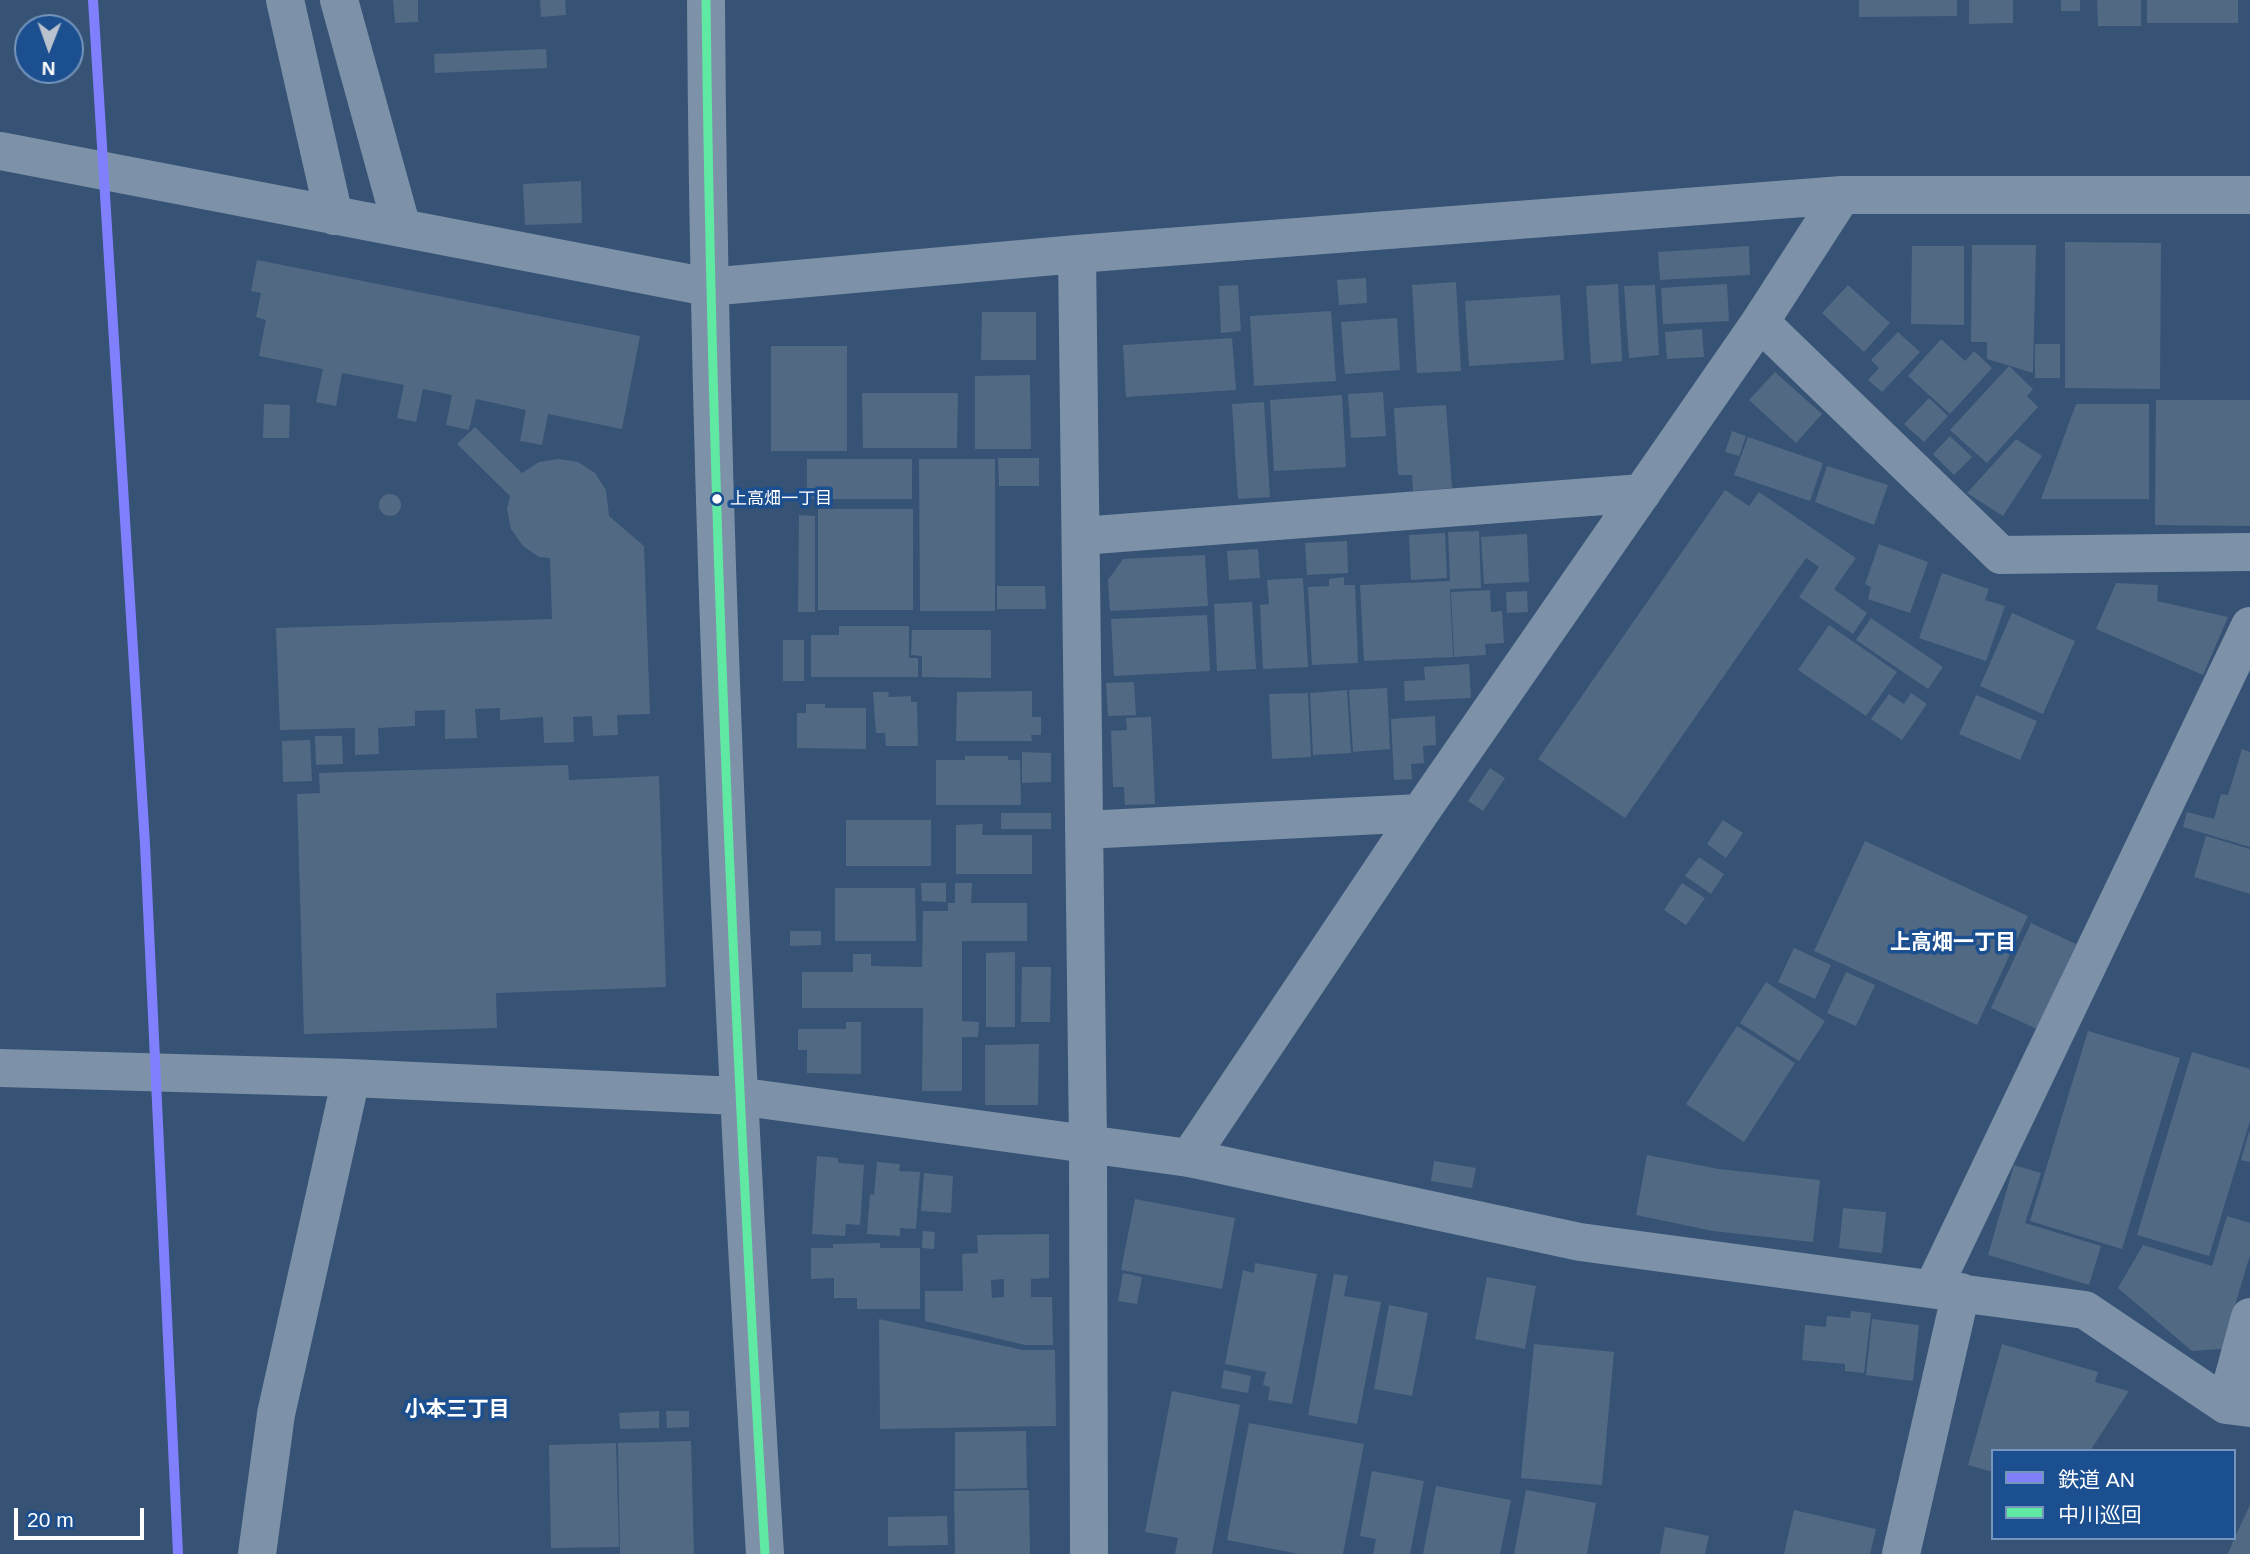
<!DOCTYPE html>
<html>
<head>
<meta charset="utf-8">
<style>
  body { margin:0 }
  #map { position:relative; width:2250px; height:1554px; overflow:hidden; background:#365274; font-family:Helvetica,"Noto Sans JP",sans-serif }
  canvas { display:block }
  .legend { position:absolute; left:1991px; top:1449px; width:245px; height:91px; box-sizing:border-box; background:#1b4f8f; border:2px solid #7695bc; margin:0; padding:9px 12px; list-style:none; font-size:21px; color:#fff }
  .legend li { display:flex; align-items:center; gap:14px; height:35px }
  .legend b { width:35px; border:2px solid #7695bc }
  .north { position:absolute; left:14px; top:14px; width:70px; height:70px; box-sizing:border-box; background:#1b4f8f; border:2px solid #7695bc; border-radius:50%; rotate:181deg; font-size:19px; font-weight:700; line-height:28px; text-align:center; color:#fff }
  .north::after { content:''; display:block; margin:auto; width:24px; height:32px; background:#b9c2ce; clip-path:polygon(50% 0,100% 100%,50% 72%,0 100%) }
  .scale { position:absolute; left:14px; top:1508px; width:130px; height:32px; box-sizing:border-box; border:4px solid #fff; border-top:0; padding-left:9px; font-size:21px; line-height:24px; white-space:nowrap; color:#fff; -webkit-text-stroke:5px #1b4f8f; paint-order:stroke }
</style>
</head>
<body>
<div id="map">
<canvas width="2250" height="1554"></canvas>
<ul class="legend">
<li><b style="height:9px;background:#8080ff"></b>鉄道 AN</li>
<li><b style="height:9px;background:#60e9a3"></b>中川巡回</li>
</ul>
<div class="north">N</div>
<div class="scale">20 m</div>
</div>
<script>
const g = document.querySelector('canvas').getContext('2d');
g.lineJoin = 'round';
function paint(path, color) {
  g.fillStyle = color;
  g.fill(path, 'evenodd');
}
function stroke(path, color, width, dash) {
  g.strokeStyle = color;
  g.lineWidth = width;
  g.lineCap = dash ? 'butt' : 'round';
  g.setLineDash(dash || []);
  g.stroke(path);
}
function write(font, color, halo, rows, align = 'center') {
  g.font = font + ' Helvetica,"Noto Sans JP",sans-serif';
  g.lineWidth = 7;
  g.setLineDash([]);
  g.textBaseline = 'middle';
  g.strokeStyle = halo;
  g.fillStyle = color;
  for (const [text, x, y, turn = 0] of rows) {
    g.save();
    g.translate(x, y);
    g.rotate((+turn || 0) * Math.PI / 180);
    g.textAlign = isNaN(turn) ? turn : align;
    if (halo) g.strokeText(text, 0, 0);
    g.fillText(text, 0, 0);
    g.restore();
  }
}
const building = new Path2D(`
  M 393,0 L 418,0 L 418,22 L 395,23 Z
  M 540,0 L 565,0 L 566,15 L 541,17 Z
  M 1859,0 L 1957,0 L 1957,16 L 1859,17 Z
  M 1969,0 L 2013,0 L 2013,23 L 1969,24 Z
  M 2061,0 L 2080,0 L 2080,11 L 2061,11 Z
  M 2097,0 L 2141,0 L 2141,26 L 2098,26 Z
  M 2147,0 L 2238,0 L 2238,23 L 2147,23 Z
  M 546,49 L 547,68 L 435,73 L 434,54 Z
  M 581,181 L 582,223 L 525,225 L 523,184 Z
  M 2065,242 L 2161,243 L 2160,389 L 2065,388 Z
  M 1972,245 L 2036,245 L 2033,373 L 1987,359 L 1987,342 L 1971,342 Z
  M 1749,246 L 1750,275 L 1660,280 L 1658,252 Z
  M 1912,246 L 1964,246 L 1964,325 L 1911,324 Z
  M 257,260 L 640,336 L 622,429 L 548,414 L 542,445 L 520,441 L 526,410 L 476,399 L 469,430 L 446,425 L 452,395 L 423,389 L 416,422 L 397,418 L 404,385 L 342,373 L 336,406 L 316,402 L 323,369 L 259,356 L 266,320 L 256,317 L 261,293 L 251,291 Z
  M 1366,278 L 1367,303 L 1339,305 L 1337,280 Z
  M 1456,282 L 1461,371 L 1417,373 L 1412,285 Z
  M 1618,284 L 1622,361 L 1591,364 L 1586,286 Z
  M 1727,284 L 1729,321 L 1663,324 L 1661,288 Z
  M 1238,285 L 1241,331 L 1221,333 L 1219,286 Z
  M 1655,285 L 1659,355 L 1629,358 L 1624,286 Z
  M 1848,285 L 1890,323 L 1864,352 L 1822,313 Z
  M 1560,295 L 1564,360 L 1469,366 L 1465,301 Z
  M 1331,311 L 1336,381 L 1254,386 L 1250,316 Z
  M 982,312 L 1036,312 L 1036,360 L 981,360 Z
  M 1397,318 L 1400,370 L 1345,374 L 1341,322 Z
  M 1702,329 L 1704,357 L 1667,359 L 1665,332 Z
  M 1898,332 L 1920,352 L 1882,392 L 1868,380 L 1879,368 L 1871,360 Z
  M 1232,338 L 1236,390 L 1126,397 L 1123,345 Z
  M 1941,339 L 1965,361 L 1974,351 L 1992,368 L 1950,414 L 1908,376 Z
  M 2035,344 L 2060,344 L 2060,378 L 2035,378 Z
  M 771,346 L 847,346 L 847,451 L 771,451 Z
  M 2009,366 L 2033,389 L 2027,396 L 2038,407 L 1987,463 L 1950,430 Z
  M 1775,372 L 1822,414 L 1796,443 L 1749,400 Z
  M 1030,375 L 1031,449 L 975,449 L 975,376 Z
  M 1383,392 L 1386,436 L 1351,438 L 1348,394 Z
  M 862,393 L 958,393 L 957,448 L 863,448 Z
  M 1342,395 L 1346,467 L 1274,471 L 1270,400 Z
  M 1929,398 L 1948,416 L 1924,442 L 1904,424 Z
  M 2156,400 L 2250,400 L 2250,526 L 2155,525 Z
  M 1264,402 L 1270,497 L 1238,499 L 1232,404 Z
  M 264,404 L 290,405 L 289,438 L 263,438 Z
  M 2076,404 L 2149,404 L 2149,499 L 2041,499 Z
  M 1446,405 L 1452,488 L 1413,491 L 1412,475 L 1398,475 L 1394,408 Z
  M 475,427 L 522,473 L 539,462 L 559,459 L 578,462 L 595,473 L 606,490 L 609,516 L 644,546 L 650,714 L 617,715 L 618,735 L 593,736 L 592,716 L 573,717 L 574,742 L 544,743 L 543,717 L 500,720 L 500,708 L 475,709 L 477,738 L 445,739 L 445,710 L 415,711 L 415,726 L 378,728 L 379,754 L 355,755 L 355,728 L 280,730 L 276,628 L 552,619 L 550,558 L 539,557 L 523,546 L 511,529 L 507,509 L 510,496 L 457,444 Z
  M 1732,431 L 1746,436 L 1739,456 L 1725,452 Z
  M 1950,436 L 1972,457 L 1954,475 L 1933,454 Z
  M 1748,437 L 1823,463 L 1810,501 L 1734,475 Z
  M 2016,439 L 2042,456 L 2003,516 L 1967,493 Z
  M 998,458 L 1039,458 L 1039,486 L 999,486 Z
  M 807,459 L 912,459 L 912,499 L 807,499 Z
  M 919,459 L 995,459 L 995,611 L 920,611 Z
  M 1827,466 L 1888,485 L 1874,525 L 1815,502 Z
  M 1725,490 L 1749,506 L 1759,492 L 1856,558 L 1834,589 L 1867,613 L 1853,634 L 1799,597 L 1819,567 L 1806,558 L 1625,818 L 1538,759 Z
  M379 505a11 11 0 1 1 22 0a11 11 0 1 1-22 0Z
  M 818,509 L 913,509 L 913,610 L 818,610 Z
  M 799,515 L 815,516 L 815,612 L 798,612 Z
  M 1479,531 L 1481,588 L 1450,589 L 1453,657 L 1364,661 L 1360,585 L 1450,581 L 1448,532 Z
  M 1445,533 L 1447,578 L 1411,580 L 1409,535 Z
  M 1527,534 L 1529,582 L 1484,584 L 1481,537 Z
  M 1347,541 L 1348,573 L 1307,575 L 1305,543 Z
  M 1879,544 L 1928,562 L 1910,613 L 1868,599 L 1871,587 L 1865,584 Z
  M 1258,549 L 1260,578 L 1229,580 L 1227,551 Z
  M 1205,555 L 1208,606 L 1110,611 L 1108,580 L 1123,559 Z
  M 1942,573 L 1989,589 L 1985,600 L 2005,606 L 1986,661 L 1919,638 Z
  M 1344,577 L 1344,585 L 1355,585 L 1358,663 L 1312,665 L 1308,587 L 1329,586 L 1329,579 Z
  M 1303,578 L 1308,667 L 1263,669 L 1260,605 L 1269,604 L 1267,580 Z
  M 2116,583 L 2158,585 L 2157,601 L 2228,617 L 2203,675 L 2096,629 Z
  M 997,586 L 1045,586 L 1046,609 L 997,609 Z
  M 1490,590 L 1491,612 L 1502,611 L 1504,643 L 1485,644 L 1486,655 L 1454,657 L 1451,592 Z
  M 1527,591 L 1528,612 L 1507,613 L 1506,592 Z
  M 1252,602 L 1256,669 L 1217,671 L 1214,604 Z
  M 2012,613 L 2075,641 L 2043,714 L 1980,686 Z
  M 1207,615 L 1210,671 L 1114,676 L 1111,619 Z
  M 1871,618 L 1943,667 L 1928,689 L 1856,640 Z
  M 1829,625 L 1897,672 L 1866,716 L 1798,670 Z
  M 839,626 L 909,626 L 909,658 L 918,658 L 918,677 L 811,677 L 811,635 L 839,635 Z
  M 912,630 L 991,630 L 991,678 L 922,677 L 922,656 L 911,655 Z
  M 783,640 L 804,640 L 804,681 L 783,681 Z
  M 1469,664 L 1471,698 L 1405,701 L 1404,681 L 1425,680 L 1424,667 Z
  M 1134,682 L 1136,715 L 1108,716 L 1106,683 Z
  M 1387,688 L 1390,749 L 1353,752 L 1349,690 Z
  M 1347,690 L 1351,753 L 1313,755 L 1310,693 Z
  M 1032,691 L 1032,717 L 1041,717 L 1041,735 L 1031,735 L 1032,741 L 956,741 L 957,692 Z
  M 873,692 L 889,692 L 888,697 L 911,696 L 911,702 L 917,702 L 918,746 L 886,746 L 885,733 L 876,733 Z
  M 1308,693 L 1311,757 L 1272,759 L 1269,694 Z
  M 1911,693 L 1927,704 L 1902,740 L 1871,719 L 1889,694 L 1904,704 Z
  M 1976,695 L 2037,721 L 2020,760 L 1959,734 Z
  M 806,704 L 825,704 L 825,708 L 866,708 L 866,749 L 797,748 L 797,713 L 806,713 Z
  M 1435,716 L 1436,745 L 1423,746 L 1424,763 L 1411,764 L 1412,779 L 1394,780 L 1391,719 Z
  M 1151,717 L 1155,804 L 1125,805 L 1124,787 L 1113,787 L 1111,731 L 1127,730 L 1126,718 Z
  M 315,736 L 342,736 L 343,764 L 316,765 Z
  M 310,740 L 312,781 L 283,782 L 282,741 Z
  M 2242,749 L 2250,752 L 2250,847 L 2183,827 L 2187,812 L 2214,819 L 2221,794 L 2228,795 Z
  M 1022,752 L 1051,753 L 1051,782 L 1022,783 Z
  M 965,756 L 1008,756 L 1008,760 L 1020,760 L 1021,805 L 936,805 L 936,760 L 965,760 Z
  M 568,765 L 569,780 L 659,776 L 666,987 L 496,993 L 497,1028 L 304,1034 L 297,794 L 320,793 L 319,773 Z
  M 1490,768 L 1505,778 L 1483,811 L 1468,801 Z
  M 1001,813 L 1051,813 L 1051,829 L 1001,829 Z
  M 846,820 L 931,820 L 931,866 L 846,866 Z
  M 1723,820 L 1743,833 L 1726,858 L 1707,844 Z
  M 983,824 L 982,835 L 1032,835 L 1032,874 L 956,874 L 956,825 Z
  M 2206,836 L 2250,849 L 2250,894 L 2194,877 Z
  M 1865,841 L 2028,916 L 1977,1025 L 1814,951 Z
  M 1699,857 L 1724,874 L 1711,894 L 1685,876 Z
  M 921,883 L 946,883 L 946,902 L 922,901 Z
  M 955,883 L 972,883 L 971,903 L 1027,903 L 1027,941 L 962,941 L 962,1021 L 979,1022 L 978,1037 L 962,1037 L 962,1091 L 922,1091 L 923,1008 L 802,1008 L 802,972 L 853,972 L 853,954 L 871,954 L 871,966 L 922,967 L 923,911 L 948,911 L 948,903 L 955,903 Z
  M 1682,883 L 1705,898 L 1686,925 L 1664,910 Z
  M 835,888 L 915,888 L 916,941 L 835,941 Z
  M 2031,923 L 2076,944 L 2037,1029 L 1991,1008 Z
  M 790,931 L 821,931 L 821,945 L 790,946 Z
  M 1794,948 L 1831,965 L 1815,999 L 1778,982 Z
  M 1015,952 L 1015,1027 L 986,1027 L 986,953 Z
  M 1022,967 L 1051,967 L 1050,1022 L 1021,1022 Z
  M 1846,972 L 1875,985 L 1856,1026 L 1827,1013 Z
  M 1766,982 L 1825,1021 L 1799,1061 L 1740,1023 Z
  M 846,1022 L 861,1022 L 861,1074 L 807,1073 L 807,1050 L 798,1050 L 798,1029 L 846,1029 Z
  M 1737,1026 L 1795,1063 L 1744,1142 L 1686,1104 Z
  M 2088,1031 L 2180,1058 L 2122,1249 L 2030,1221 Z
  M 1039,1044 L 1038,1105 L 985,1105 L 985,1045 Z
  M 2192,1052 L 2250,1069 L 2250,1121 L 2209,1256 L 2137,1235 Z
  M 2249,1132 L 2250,1132 L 2250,1162 L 2241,1160 Z
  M 1647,1155 L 1719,1169 L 1820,1180 L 1813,1242 L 1713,1231 L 1636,1215 Z
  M 817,1156 L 838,1158 L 838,1163 L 864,1165 L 860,1225 L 846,1224 L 845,1236 L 812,1234 Z
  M 1434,1161 L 1476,1168 L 1472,1188 L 1431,1181 Z
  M 877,1162 L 900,1164 L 899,1171 L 920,1172 L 916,1229 L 900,1228 L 900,1236 L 867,1234 L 870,1194 L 874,1195 Z
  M 2014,1165 L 2041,1173 L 2025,1223 L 2101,1246 L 2089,1285 L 1988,1255 Z
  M 924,1173 L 953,1176 L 951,1213 L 921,1211 Z
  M 1135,1199 L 1235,1218 L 1222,1289 L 1121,1270 Z
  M 1843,1208 L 1886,1212 L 1882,1253 L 1839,1248 Z
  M 2227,1216 L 2250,1223 L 2250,1255 L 2222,1349 L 2192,1351 L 2118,1288 L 2143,1245 L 2212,1266 Z
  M 923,1231 L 935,1232 L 934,1249 L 922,1248 Z
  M 1049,1234 L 1049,1278 L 1031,1279 L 1031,1297 L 1052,1297 L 1053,1345 L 1025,1345 L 925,1321 L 925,1291 L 963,1291 L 962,1254 L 978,1253 L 977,1235 ZM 1004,1279 L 1004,1297 L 992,1298 L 991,1280 Z
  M 880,1243 L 880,1248 L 920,1248 L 920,1309 L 857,1309 L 857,1298 L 834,1298 L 834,1278 L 811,1279 L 811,1248 L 833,1248 L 833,1244 Z
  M 1255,1263 L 1317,1274 L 1292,1404 L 1268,1400 L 1270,1387 L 1263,1385 L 1266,1372 L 1225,1364 L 1243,1270 L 1254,1273 Z
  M 1123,1273 L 1142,1277 L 1137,1304 L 1118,1301 Z
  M 1334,1274 L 1348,1276 L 1344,1296 L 1381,1302 L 1357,1424 L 1308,1415 Z
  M 1487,1277 L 1536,1286 L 1525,1349 L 1475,1339 Z
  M 1389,1305 L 1428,1313 L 1412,1396 L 1374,1389 Z
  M 1851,1311 L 1871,1313 L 1864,1373 L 1845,1371 L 1845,1364 L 1802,1360 L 1805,1325 L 1826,1327 L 1827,1316 L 1850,1318 Z
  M 879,1319 L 1023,1350 L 1055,1350 L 1056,1426 L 880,1429 Z
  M 1872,1319 L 1919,1325 L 1913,1381 L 1866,1375 Z
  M 1534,1344 L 1614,1352 L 1602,1485 L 1521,1478 Z
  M 2002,1344 L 2098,1372 L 2095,1382 L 2129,1391 L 2090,1451 L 1993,1451 L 1993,1472 L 1968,1465 Z
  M 1224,1370 L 1251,1376 L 1248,1393 L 1221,1388 Z
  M 1172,1391 L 1240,1405 L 1212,1554 L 1175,1554 L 1178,1538 L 1145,1532 Z
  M 659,1411 L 659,1428 L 620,1429 L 619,1413 Z
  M 666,1411 L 689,1411 L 689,1427 L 667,1428 Z
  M 1249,1423 L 1364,1444 L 1343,1554 L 1299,1554 L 1227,1540 Z
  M 1026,1431 L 1027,1488 L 955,1489 L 955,1432 Z
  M 691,1441 L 694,1554 L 620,1554 L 618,1443 Z
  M 616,1443 L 619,1547 L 551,1548 L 549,1445 Z
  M 1372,1471 L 1424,1481 L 1410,1554 L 1373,1554 L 1376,1539 L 1360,1536 Z
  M 1436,1486 L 1511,1500 L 1500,1554 L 1423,1554 Z
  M 1029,1490 L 1030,1554 L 955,1554 L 954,1491 Z
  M 1526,1490 L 1596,1503 L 1587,1554 L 1514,1554 Z
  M 2250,1505 L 2250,1554 L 2228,1554 L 2234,1539 Z
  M 1794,1510 L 1876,1529 L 1870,1554 L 1784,1554 Z
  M 947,1516 L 948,1545 L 888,1546 L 888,1517 Z
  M 1665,1527 L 1709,1536 L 1705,1554 L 1660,1554 Z`);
const minor = new Path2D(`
  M 285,0 L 334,216
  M 339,0 L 402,228
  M 706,0 C 709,519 733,1037 765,1554
  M 0,151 L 708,287 L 1077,254 L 1842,195 L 2250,195
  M 1077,254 L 1088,1143 L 1089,1554
  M 1760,322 L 2001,555 L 2250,552
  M 1081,536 L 1642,493
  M 1084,830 L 1420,813
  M 0,1068 L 351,1078 L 737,1096 L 1189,1158 L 1580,1242 L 2085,1310 L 2226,1405 L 2250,1408
  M 1189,1158 L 1420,813 L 1760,322 L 1842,195
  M 1933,1288 L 2250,626
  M 2226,1405 L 2250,1317
  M 257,1554 L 276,1414 L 351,1078
  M 1901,1554 L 1961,1292`);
const bus1 = new Path2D(`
  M 706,0 C 712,519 734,1036 765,1554`);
const rail1 = new Path2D(`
  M 93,0 L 145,844 L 178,1554`);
const markers = [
  [717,499,6,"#fff"]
];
const busNames = [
  ["上高畑一丁目",730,499]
];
const neighbourhoodNames = [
  ["上高畑一丁目",1953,943],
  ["小本三丁目",457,1410]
];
paint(building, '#526984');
stroke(minor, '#7d92a8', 38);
stroke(bus1, '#60e9a3', 9);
stroke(rail1, '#8080ff', 10);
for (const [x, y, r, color] of markers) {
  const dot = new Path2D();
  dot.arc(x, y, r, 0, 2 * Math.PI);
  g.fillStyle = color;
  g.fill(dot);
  stroke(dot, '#1b4f8f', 2.5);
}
write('17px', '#fff', '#1b4f8f', busNames, 'left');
write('bold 21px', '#fff', '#1b4f8f', neighbourhoodNames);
</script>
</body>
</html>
